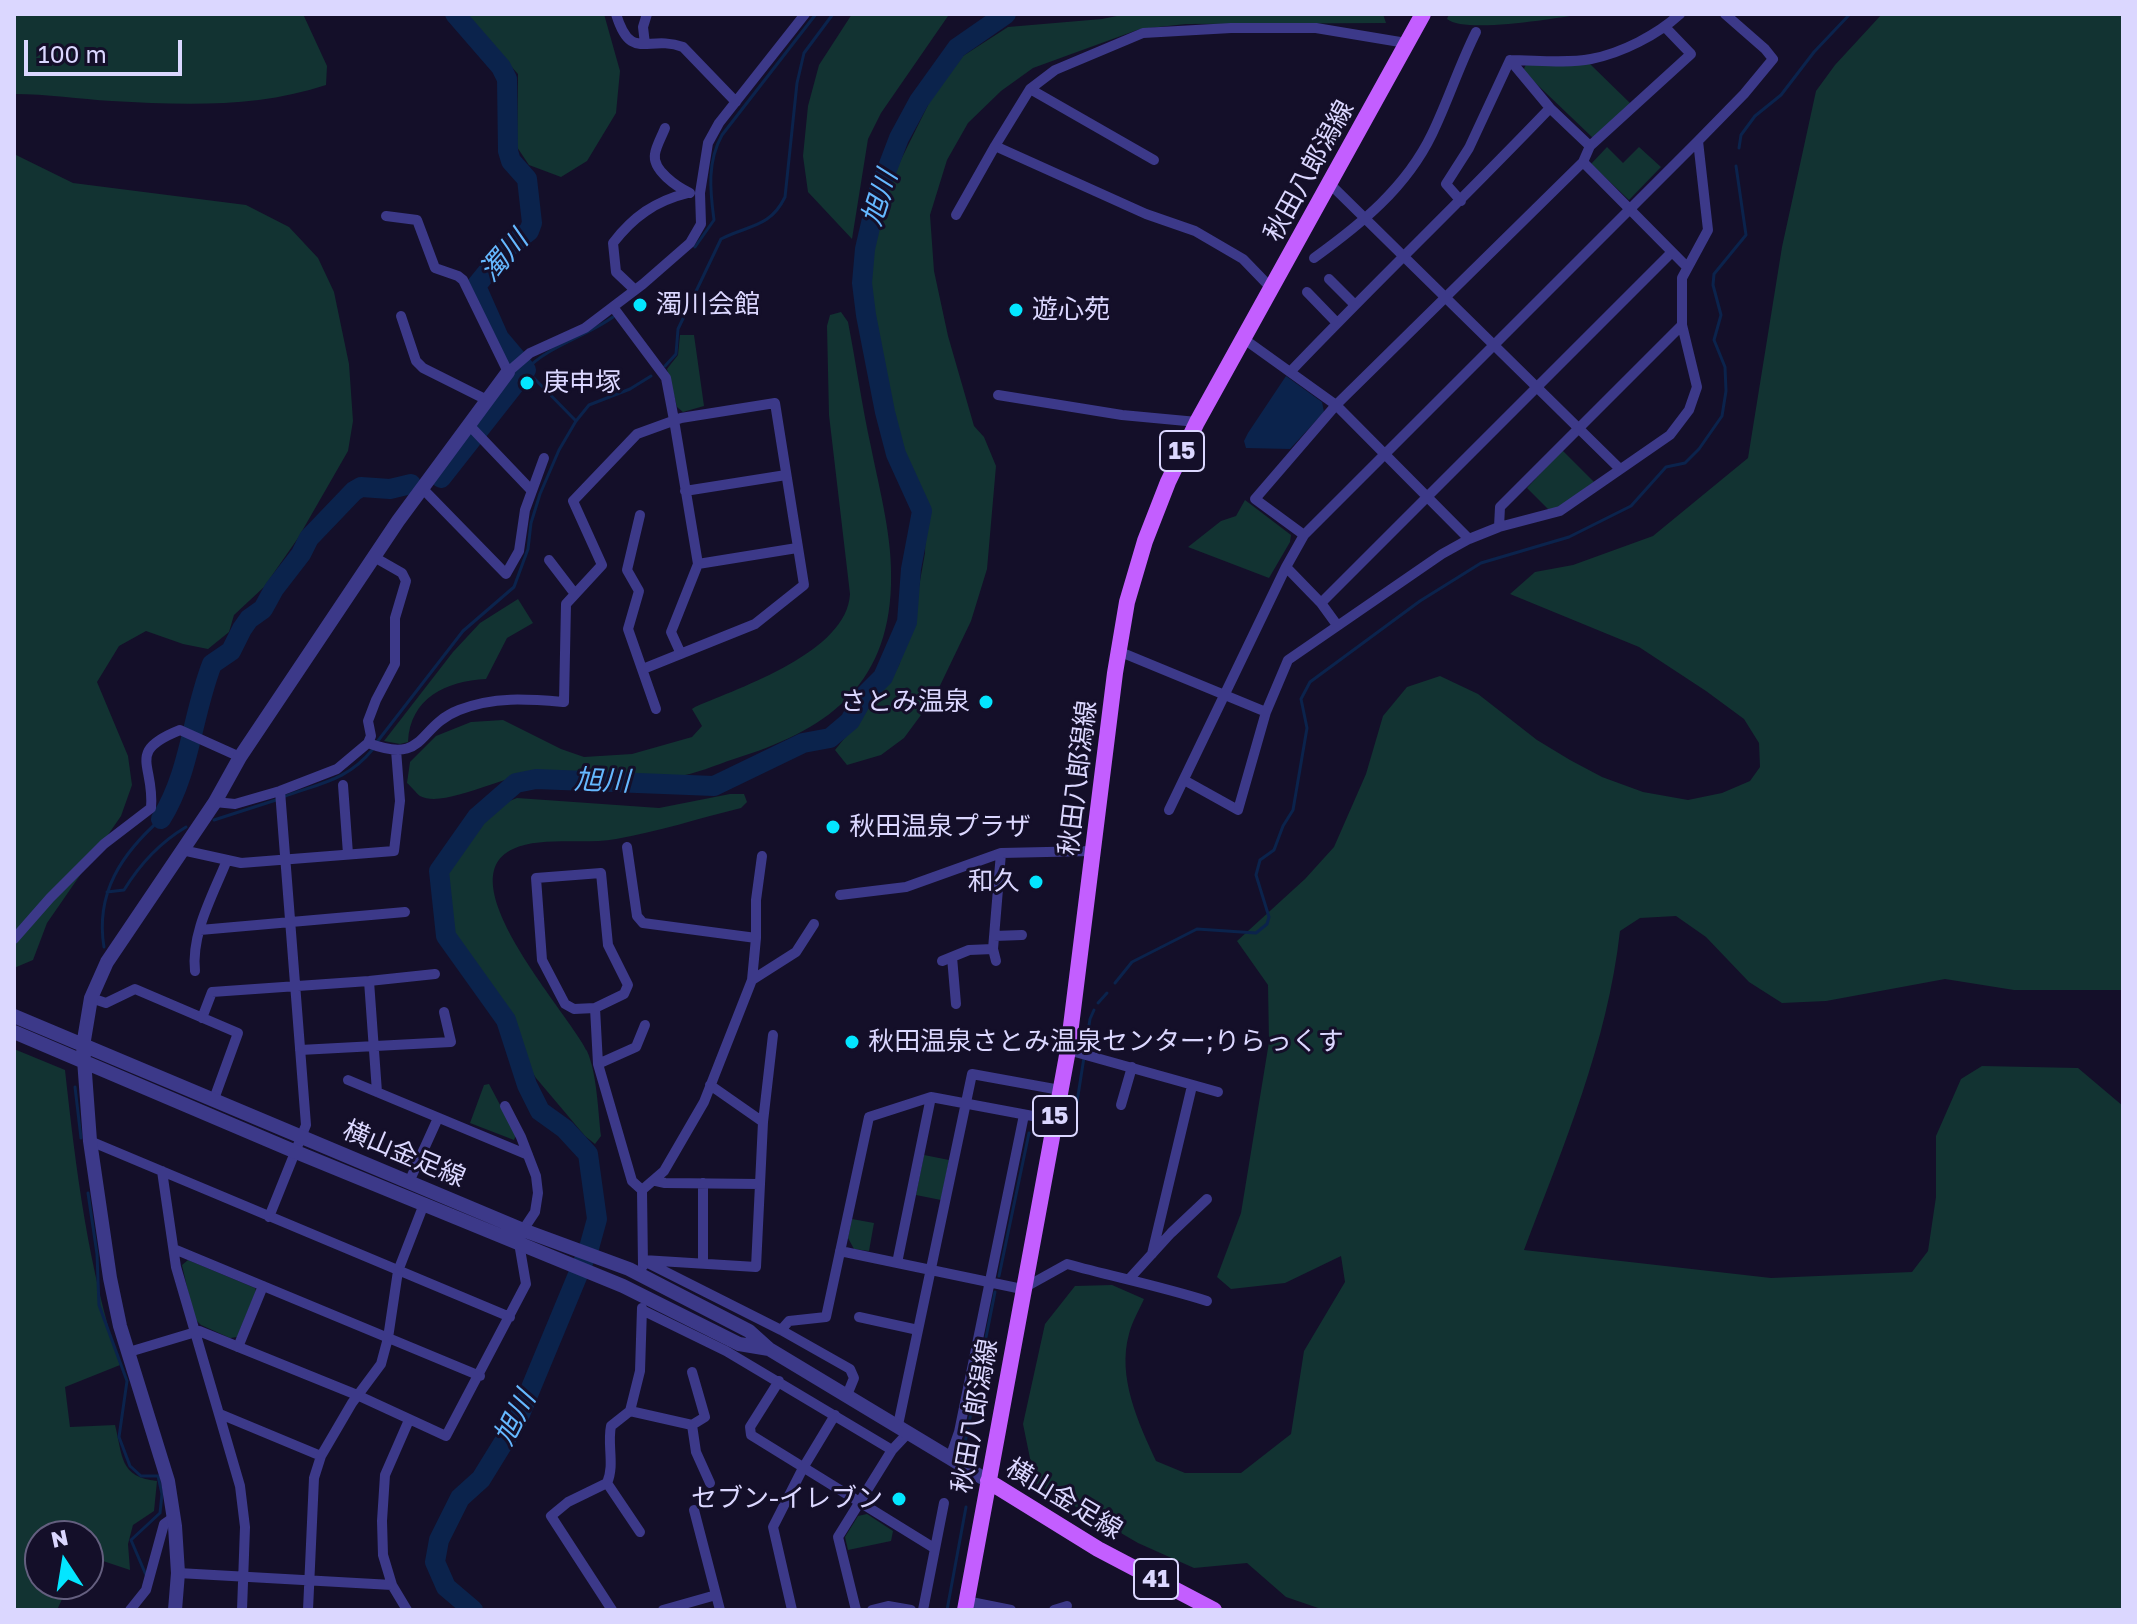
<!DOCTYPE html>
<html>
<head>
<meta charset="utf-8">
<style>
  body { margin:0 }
  #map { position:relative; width:2137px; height:1624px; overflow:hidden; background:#140f29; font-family:"Golos Text",sans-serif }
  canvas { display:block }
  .frame { position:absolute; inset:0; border:16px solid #dbd7ff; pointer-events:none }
  .north { position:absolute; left:24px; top:1520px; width:80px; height:80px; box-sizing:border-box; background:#140f29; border:2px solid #645f7f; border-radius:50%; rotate:348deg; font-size:22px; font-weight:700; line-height:32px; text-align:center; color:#dbd7ff }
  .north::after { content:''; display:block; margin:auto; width:28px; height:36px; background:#03e6ff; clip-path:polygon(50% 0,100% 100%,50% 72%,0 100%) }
  .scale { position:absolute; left:24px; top:40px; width:158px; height:36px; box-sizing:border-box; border:4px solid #dbd7ff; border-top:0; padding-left:10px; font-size:24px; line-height:28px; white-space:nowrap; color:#dbd7ff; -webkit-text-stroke:6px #140f29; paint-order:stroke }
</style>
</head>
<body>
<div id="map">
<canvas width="2137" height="1624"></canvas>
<div class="frame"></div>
<div class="north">N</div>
<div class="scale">100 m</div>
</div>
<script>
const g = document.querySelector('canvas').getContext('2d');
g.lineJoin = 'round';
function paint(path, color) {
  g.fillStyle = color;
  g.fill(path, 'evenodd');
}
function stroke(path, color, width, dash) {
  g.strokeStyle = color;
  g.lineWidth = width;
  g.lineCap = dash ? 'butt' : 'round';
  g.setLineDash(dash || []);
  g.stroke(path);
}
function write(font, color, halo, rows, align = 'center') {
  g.font = font + ' "Golos Text","Noto Sans JP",sans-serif';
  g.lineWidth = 6;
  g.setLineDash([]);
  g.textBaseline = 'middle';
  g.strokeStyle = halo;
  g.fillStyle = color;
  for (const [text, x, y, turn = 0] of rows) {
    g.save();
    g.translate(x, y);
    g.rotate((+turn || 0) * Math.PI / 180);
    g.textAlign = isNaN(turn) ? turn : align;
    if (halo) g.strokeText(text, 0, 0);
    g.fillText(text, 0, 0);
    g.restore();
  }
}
const green = new Path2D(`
  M 14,14 L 303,14 L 327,66 L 326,85 C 257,108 183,105 112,101 C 79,99 47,94 14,94 Z
  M 464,14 L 604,14 L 620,71 L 616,113 L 587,161 L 561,177 L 529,165 L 517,147 L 518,74 Z
  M 852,14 L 945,14 L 948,16 L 881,113 L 868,139 L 852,239 L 808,192 L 803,156 L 808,106 L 819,65 Z
  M 1127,14 L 1383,14 L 1386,23 L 1186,24 L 1140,29 L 1033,68 L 1001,91 L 968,123 L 947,160 L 930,215 L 934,271 L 948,336 L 974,426 L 984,437 L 996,466 L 987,569 L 971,621 L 935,696 L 904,738 L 881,755 L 847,765 L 835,750 L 889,683 L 899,665 L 913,620 L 925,553 L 926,515 L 897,431 L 870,306 L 867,277 L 882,198 L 932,97 L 963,56 L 1008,27 L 1102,19 Z
  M 1449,14 L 1583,14 C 1557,18 1465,34 1447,19 Z
  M 1882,14 L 2123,14 L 2123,990 L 2014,990 L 1945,979 L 1826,1001 L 1782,1003 L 1749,982 L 1706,937 L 1676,916 L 1640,918 L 1620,931 C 1607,1045 1564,1144 1524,1250 L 1771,1278 L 1912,1272 L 1928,1251 L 1936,1197 L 1936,1136 L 1961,1079 L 1982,1066 L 2078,1068 L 2123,1106 L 2123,1610 L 1324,1610 L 1286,1597 L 1247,1563 L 1194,1568 L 1138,1543 L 1035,1483 L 1023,1424 L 1045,1324 L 1075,1286 L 1112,1285 L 1144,1299 C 1139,1310 1132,1322 1129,1334 C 1117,1377 1138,1422 1156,1461 L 1185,1473 L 1241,1473 L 1291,1434 L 1304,1351 L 1345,1282 L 1341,1256 L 1285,1283 L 1231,1289 L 1217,1277 L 1241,1213 L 1269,1042 L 1268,985 L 1237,941 L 1305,879 L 1334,847 L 1366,774 L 1383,716 L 1407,687 L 1440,676 L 1478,694 L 1537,740 L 1570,760 L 1602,777 L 1643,792 L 1688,800 L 1722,793 L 1750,781 L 1760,767 L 1759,743 L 1744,719 L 1706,691 L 1639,647 L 1510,594 L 1535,572 L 1573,565 L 1653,536 L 1748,458 L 1782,247 L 1816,91 L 1835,65 Z
  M 1527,62 L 1589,63 L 1631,104 L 1594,139 L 1523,71 Z
  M 1607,147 L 1623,163 L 1639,147 L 1661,167 L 1629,200 L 1591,164 Z
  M 14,154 L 73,183 L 246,205 L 289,227 L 318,258 L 334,292 L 349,364 L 353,421 L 348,451 L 298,538 L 264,587 L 234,615 L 229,632 L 208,649 L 183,644 L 146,631 L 119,646 L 97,682 L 128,756 L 132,785 L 121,816 L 47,923 L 33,960 L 14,968 Z
  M 841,312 L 848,322 C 856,363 862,406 871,447 C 880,492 893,539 891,585 C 888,688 825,731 734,759 C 716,765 695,774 676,777 C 636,782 590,775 549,772 C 513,769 446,810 420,796 C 416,793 411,786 407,783 L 410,762 L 436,736 L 471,722 L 503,720 L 561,749 L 584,757 L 632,754 L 692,737 L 702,726 L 692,709 L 695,707 C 741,687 847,652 850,594 L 829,415 L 827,326 L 830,315 Z
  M 680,335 L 694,335 L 704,406 L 683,412 L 677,407 L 667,369 L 678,355 Z
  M 1562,450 L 1594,482 L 1560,507 L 1549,510 L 1527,488 Z
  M 1245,500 L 1291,535 L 1290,542 L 1269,578 L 1188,547 L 1221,521 L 1236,516 Z
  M 518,599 L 533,623 L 507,638 L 486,679 C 446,681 410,698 408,742 L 400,744 L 384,741 L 453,652 L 480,623 Z
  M 730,794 L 744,794 L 747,802 L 741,808 C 700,818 657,832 616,839 C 586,845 541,836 513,849 C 445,880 569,1013 587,1051 C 597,1073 598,1111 601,1136 L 595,1144 L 585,1136 L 536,1078 L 526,1063 L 515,1022 L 455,937 L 446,897 L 448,873 L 477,827 L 497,806 L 517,798 L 659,808 Z
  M 14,1049 L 65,1070 C 76,1170 88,1269 120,1365 L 65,1387 L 70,1427 L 115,1425 C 123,1456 119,1477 157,1481 L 154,1511 L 133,1525 L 128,1544 L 130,1570 L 88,1556 L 88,1536 L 40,1536 L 40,1584 L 69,1584 L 57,1610 L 14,1610 Z
  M 489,1084 L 516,1135 L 514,1140 L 470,1123 L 484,1085 Z
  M 924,1155 L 949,1160 L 941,1200 L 916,1195 Z
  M 852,1219 L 874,1223 L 869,1251 L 854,1249 L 848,1238 Z
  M 188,1260 L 255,1288 L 256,1291 L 237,1337 L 230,1338 L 201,1325 L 194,1318 L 182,1265 Z
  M 867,1514 L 893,1531 L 891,1541 L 848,1550 L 845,1537 L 858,1516 Z`);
const water = new Path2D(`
  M 1286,376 L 1322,402 L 1324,412 L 1290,449 L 1246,448 L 1244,441 L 1248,433 Z`);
const stream = new Path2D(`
  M 1739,148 L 1741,135 L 1755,116 L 1781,95 L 1814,52 L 1850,14
  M 695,247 L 714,220 C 710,190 707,162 722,135 L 816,14
  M 665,366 L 676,354 L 678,329 L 721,239 C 748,225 770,228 785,197 L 797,83 L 804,53 L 833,14
  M 576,421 L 526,370 C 546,347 587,336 613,317
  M 377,742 L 463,631 L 514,587 L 528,549 L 531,523 L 540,494 L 559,450 L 576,421 L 589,405 L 630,389 L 651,376
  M 283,797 C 320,783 347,781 373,749
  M 214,820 L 276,800
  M 107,892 L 124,890 C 140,864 159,843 186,827
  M 104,947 C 95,893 122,853 161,819
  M 1115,983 L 1132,962 L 1197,929 L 1256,933 L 1267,924 L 1269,917 L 1256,875 L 1260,860 L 1274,850 L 1283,826 L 1293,810 L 1307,728 L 1301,699 L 1310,682 L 1420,601 L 1481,563 L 1569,537 L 1631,506 L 1666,467 L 1685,463 L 1699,449 L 1722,416 L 1726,391 L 1725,367 L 1714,340 L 1721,315 L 1713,285 L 1714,274 L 1746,235 L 1736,166
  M 1098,1003 L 1107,993
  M 75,1087 L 81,1138
  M 1077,1102 L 1090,1019 L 1094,1010
  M 1036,1112 L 1040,1097
  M 88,1193 L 97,1254 L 99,1305 L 127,1381 L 119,1437 L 130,1466 L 141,1476 L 158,1476 L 162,1494 L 160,1513 L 131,1540 L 146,1575
  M 999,1276 L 1029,1133
  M 965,1443 L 995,1292
  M 947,1610 L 966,1507`);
const river = new Path2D(`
  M 441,478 L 526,370 L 499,338 L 476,286 L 506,249 L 529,231 L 532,223 L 527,179 L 511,161 L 508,151 L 507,79 L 501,67 L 455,14
  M 161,819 C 190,773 192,715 212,664 L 231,651 L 242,629 L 249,619 L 263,609 L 274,589 L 301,554 L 309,538 L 354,491 L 361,487 L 390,489 L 411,484
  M 473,1610 L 446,1587 L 435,1562 L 439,1540 L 460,1498 L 481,1479 L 518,1419 L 589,1248 L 597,1219 L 588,1154 L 565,1129 L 540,1111 L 527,1085 L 506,1020 L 446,936 L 439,871 L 477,817 L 516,783 L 536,779 L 714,786 L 803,743 L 830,738 L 850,721 L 864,696 L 883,677 L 907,622 L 911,569 L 922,511 L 896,454 L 885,412 L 866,315 L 862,283 L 865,249 L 878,193 L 899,138 L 919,101 L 957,48 L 1006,14`);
const minor = new Path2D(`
  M 616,14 C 631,63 647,34 683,47 L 736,102
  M 645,44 L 643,27 L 647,14
  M 1510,60 L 1550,108 L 1590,146
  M 1030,89 L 1154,160
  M 665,128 C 662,136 656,146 655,154 C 652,170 677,187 690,193
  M 995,146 L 1030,89 L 1055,70 L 1143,33 L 1231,28 L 1316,28 L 1406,43
  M 1583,162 L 1687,267
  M 1329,183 L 1619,468
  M 1461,201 L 1446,184 L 1469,148 L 1510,60 C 1535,60 1566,64 1591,59 C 1622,53 1657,35 1680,14
  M 956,215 L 995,146 L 1146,214 L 1195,231 L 1243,259 L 1272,289
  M 386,216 L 417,220 L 435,268 L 458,276 L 463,280 L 508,372 L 530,353 L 585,328 L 643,284 L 690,243 L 701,224 L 700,193 L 708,143 L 719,123 L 805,14
  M 1314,258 C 1361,224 1406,188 1432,134 C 1448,101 1459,66 1476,32
  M 1329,279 L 1355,305
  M 635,290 L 616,272 L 613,243 C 633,217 655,201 688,193
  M 1307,292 L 1337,323
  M 613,307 L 666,378 L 674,420 L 698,564 L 671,632 L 681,654
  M 401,316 L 416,361 L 423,368 L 487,400
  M 1244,339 L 1336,405 L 1469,539
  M 1291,371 C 1376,282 1465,197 1550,108
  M 998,395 L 1122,415 L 1197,422
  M 468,424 L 532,491
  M 422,488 L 506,574 L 519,551 L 525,510 L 544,458
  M 685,491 L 786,475
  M 640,515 L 627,570 L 639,591 L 628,629 L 656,709
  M 1499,527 L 1500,507 L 1682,325
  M 1304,535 L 1255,499 L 1336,405 L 1583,162 L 1590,146 L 1691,54 L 1665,27
  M 549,560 L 575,594
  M 698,564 L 797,548
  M 1286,567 L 1321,603 L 1337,625
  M 1321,603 L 1671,253
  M 1118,651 L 1266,712
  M 368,743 C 427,765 416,727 459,710 C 494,696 528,699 564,702 L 566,604 L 602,565 L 573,501 L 637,434 L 681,418 L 775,403 L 804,585 L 755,624 L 643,669
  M 1184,780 L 1238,810 L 1266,712 L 1288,660 L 1442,554 L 1469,539 L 1499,527 L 1560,511 L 1670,435 L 1689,410 L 1697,387 L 1682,325 L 1682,278 L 1708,230 L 1698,141
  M 343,785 L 348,854
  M 215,802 L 235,804 L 280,791 L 337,769 L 368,743 L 371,736 L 368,721 L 376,700 L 395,664 L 395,618 L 406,581 L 402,573 L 374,557
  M 1169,810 L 1286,567 L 1304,535 L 1698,141 L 1744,94 L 1773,59 L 1765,49 L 1725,14
  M 627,847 L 637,916 L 643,923 L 756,938 L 752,980 L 704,1102 L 664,1171 L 642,1190
  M 182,850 L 241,863 L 394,851 L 400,801 L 396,750
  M 840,895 L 906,887 L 1001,853 L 1092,851
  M 200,930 L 405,912
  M 994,936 L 1022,935
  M 756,938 L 756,900 L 762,856
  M 14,939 L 50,898 L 104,844 L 151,808 C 155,764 125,752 180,730 L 240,757
  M 952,957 L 956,1004
  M 942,961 L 969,950 L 993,949
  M 996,961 L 993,949 L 1001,853
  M 195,971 C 191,933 213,895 227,860
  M 752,980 L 796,952 L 814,924
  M 369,981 L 377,1092
  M 91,998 L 106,1003 L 135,989 L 238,1033 L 214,1099
  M 595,1008 L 574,1009 L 565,1004 L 542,960 L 536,878 L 601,873 L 608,945 L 628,985 L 624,994 L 595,1008 L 598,1064 L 632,1181 L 642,1190 L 643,1266
  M 202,1018 L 212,992 L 369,981 L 435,974
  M 300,1050 L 451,1042 L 444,1012
  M 1068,1050 L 1218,1092
  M 598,1064 L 636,1047 L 645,1025
  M 348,1080 L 528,1155
  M 710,1085 L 763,1122
  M 1121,1105 L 1132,1067
  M 90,1141 L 510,1317
  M 162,1171 L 176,1267 L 240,1486 L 245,1527 L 242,1610
  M 656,1181 L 665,1183 L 760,1184
  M 409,1182 L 438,1118
  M 269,1217 L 306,1125 L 280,791
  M 174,1249 L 480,1376
  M 840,1251 L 1022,1289 L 1067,1264 C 1114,1277 1160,1286 1207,1301
  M 1152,1254 L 1192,1086
  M 643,1260 L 756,1267 L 763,1122 L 773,1035
  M 646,1262 L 781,1330 L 850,1369 L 854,1378 L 847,1395
  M 703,1263 L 703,1183
  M 897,1263 L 931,1097
  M 1130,1278 L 1171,1233 L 1207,1199
  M 642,1310 L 726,1351 L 892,1450
  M 859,1317 L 918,1330
  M 781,1330 L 789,1321 L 826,1317 L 869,1117 L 931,1097 L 1054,1120
  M 238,1347 L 263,1286
  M 129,1352 L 199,1331 L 357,1395 L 446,1436 L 526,1284 L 519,1243 L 523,1230 L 535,1212 L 538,1193 L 536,1176 L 521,1137 L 505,1106
  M 779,1381 L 750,1427 L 751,1435 L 934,1548
  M 630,1411 L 692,1425 L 705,1417 L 692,1372
  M 220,1414 L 321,1456
  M 692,1425 L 696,1452 L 710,1483
  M 898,1425 L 972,1074 L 1060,1090
  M 950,1458 L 959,1432 L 1024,1115
  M 607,1483 L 640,1532
  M 694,1510 L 720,1610
  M 178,1573 L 392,1585
  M 966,1601 L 1011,1610
  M 130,1610 L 146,1590 L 164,1524 L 174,1517
  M 308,1610 L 314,1478 L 321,1456 L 352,1403 L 381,1364 L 388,1338 L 398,1271 L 424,1204
  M 407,1610 L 392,1585 L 383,1555 L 382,1521 L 385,1475 L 409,1420
  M 612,1610 L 551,1516 L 568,1502 L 607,1483 C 615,1465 607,1445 611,1426 L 630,1411 L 640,1371 L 642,1308
  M 663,1610 L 716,1595
  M 792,1610 L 773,1527 L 803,1468 L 835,1415
  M 856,1610 L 838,1537 L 892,1450 L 909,1432
  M 872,1610 L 888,1606 L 911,1610
  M 923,1610 L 944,1503
  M 1054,1610 L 1067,1606`);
const tertiary = new Path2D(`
  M 14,1016 L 523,1230 L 629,1269 L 749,1331 L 769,1349 L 739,1344 L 623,1286 L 296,1152 L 14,1032
  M 769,1349 L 988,1481
  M 175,1610 L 178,1573 L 175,1526 L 168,1481 L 120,1326 L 110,1278 L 90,1141 L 83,1046 L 91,998 L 107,962 L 215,802 L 240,757 L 398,521 L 508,372`);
const primary = new Path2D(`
  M 988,1481 L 1098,1549 L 1214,1610
  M 965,1610 L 1068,1050 L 1115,673 L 1127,602 L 1145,541 L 1168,482 L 1197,422 L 1423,14`);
const markers = [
  [640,305,8,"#03e6ff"],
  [1016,310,8,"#03e6ff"],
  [527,383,8,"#03e6ff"],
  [986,702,8,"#03e6ff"],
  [833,827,8,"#03e6ff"],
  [1036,882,8,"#03e6ff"],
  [852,1042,8,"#03e6ff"],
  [899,1499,8,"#03e6ff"]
];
const shields = [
  [1182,451,44],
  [1055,1116,44],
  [1156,1579,44]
];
const shieldNames = [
  ["15",1182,451],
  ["15",1055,1116],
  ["41",1156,1579]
];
const streetNames = [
  ["秋田八郎潟線",1309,171,-61],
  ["秋田八郎潟線",1078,778,-83],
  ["横山金足線",404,1154,23],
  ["秋田八郎潟線",975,1416,-80],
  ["横山金足線",1064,1499,31]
];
const poiNames = [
  ["濁川会館",656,305],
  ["遊心苑",1032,310],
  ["庚申塚",543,383],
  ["さとみ温泉",970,702,"right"],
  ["秋田温泉プラザ",849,827],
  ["和久",1020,882,"right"],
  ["秋田温泉さとみ温泉センター;りらっくす",868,1042],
  ["セブン-イレブン",883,1499,"right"]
];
const waterNames = [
  ["旭川",880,198,-72],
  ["濁川",504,256,-49],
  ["旭川",602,781,2],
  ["旭川",515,1418,-63]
];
paint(green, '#123332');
paint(water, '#0b234c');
stroke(stream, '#0b234c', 3);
stroke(river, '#0b234c', 20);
stroke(minor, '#3c3989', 10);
stroke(tertiary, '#3c3989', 14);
stroke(primary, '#c35eff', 16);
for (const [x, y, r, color] of markers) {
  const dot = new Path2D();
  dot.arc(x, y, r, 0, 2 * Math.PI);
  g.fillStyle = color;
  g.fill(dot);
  stroke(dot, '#140f29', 3);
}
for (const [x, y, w] of shields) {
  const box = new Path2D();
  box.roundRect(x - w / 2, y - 20, w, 40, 6);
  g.fillStyle = '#140f29';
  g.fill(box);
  stroke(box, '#dbd7ff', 2);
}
write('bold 24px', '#dbd7ff', null, shieldNames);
write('26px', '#dbd7ff', '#140f29', streetNames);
write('26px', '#dbd7ff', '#140f29', poiNames, 'left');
write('italic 28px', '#65b8ff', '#140f29', waterNames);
</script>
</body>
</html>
